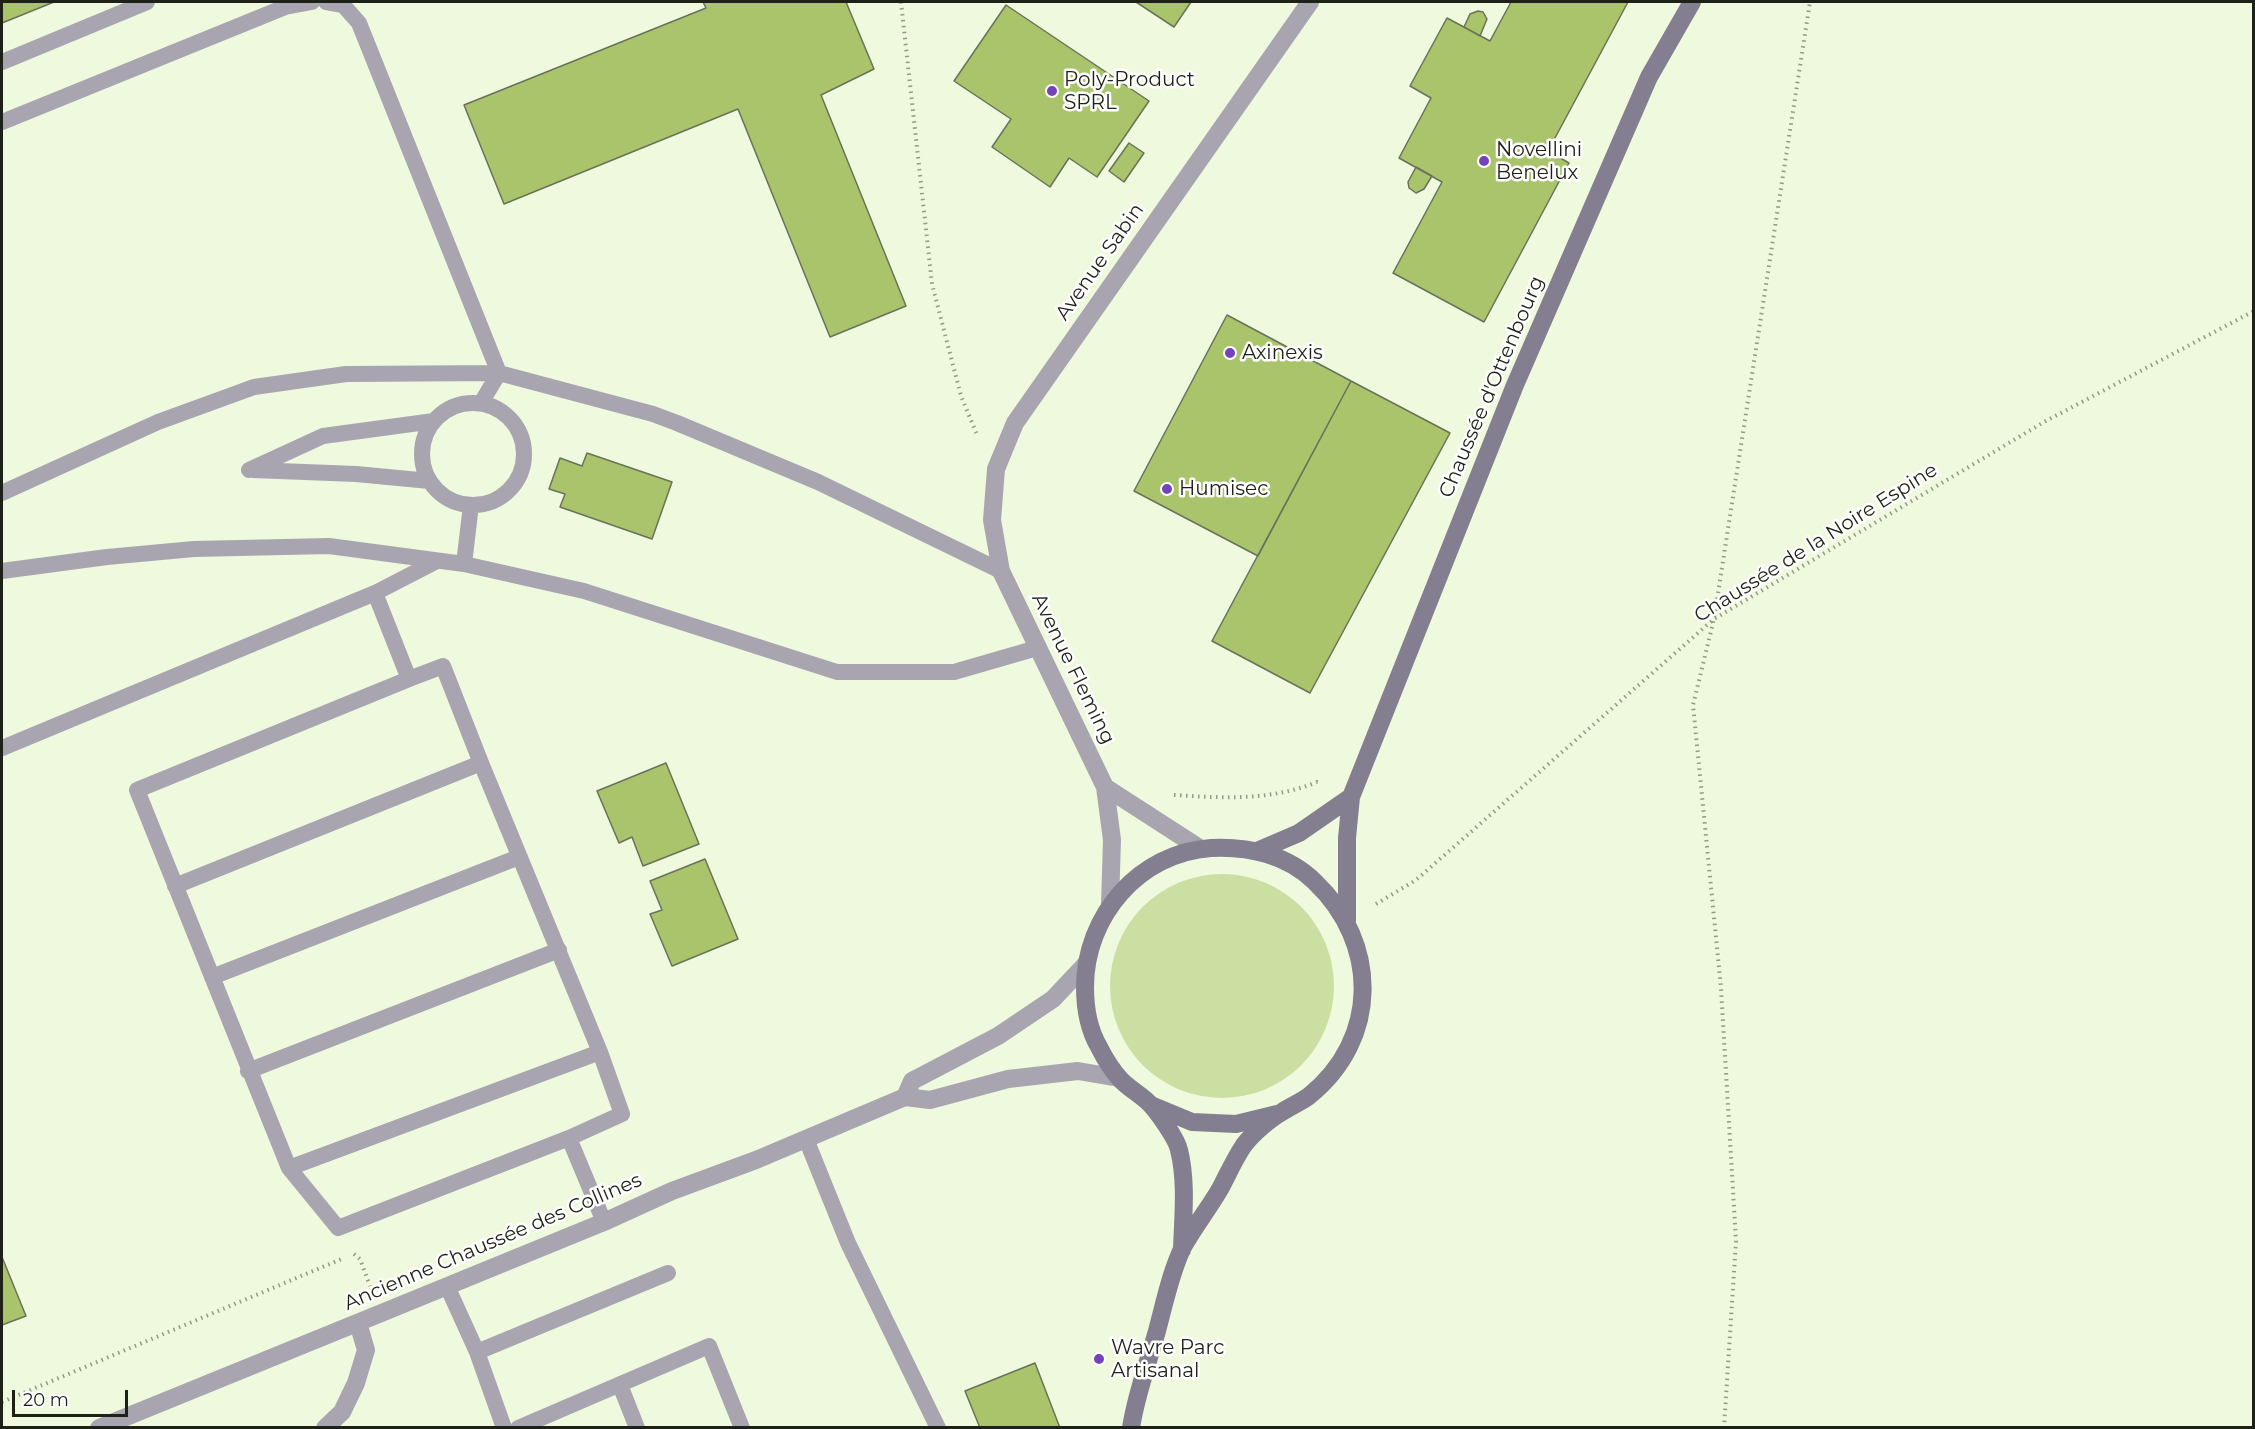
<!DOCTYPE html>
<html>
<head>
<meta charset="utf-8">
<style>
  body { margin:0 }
  #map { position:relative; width:2255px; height:1429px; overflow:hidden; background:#eff9dd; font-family:Montserrat,sans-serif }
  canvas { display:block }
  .frame { position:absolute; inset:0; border:3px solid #1e2117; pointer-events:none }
  .scale { position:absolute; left:12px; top:1390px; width:116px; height:27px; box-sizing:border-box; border:3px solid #1e2117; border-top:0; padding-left:8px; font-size:18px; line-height:21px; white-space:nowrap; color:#1e2117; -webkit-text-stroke:4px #fff; paint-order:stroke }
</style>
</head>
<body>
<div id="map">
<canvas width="2255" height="1429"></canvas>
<div class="frame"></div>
<div class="scale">20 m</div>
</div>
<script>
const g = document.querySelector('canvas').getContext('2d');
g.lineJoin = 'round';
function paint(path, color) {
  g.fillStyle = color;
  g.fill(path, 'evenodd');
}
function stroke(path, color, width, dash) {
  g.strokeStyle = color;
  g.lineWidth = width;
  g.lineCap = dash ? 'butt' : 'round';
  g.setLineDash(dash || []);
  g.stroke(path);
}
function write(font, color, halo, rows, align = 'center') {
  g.font = font + ' Montserrat,sans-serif';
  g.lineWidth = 5;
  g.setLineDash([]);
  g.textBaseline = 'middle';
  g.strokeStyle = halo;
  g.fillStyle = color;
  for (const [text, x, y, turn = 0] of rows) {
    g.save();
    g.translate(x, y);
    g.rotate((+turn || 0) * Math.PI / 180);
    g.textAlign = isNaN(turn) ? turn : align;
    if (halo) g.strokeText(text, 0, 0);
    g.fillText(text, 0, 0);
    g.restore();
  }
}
const green = new Path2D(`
  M1110 986a112 112 0 1 1 224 0a112 112 0 1 1-224 0Z`);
const building = new Path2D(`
  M 2,2 L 54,2 L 2,23 Z
  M 703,2 L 846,2 L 874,69 L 821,95 L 906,306 L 830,337 L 738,109 L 504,204 L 464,105 L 706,8 Z
  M 1136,2 L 1191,2 L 1174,27 Z
  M 1511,2 L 1628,2 L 1548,151 L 1569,163 L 1484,322 L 1393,273 L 1442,182 L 1399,158 L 1431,98 L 1410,86 L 1447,18 L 1490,41 Z
  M 1006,5 L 1149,101 L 1097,177 L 1069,158 L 1050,187 L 992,147 L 1011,119 L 954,81 Z
  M 1478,11 L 1483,12 L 1487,19 L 1480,36 L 1464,27 L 1470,14 Z
  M 1129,143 L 1144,153 L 1124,182 L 1109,171 Z
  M 1416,167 L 1432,176 L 1424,189 L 1416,193 L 1409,188 L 1408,182 Z
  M 1227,315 L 1351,381 L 1258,556 L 1134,491 Z
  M 1351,381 L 1450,433 L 1310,693 L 1212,641 Z
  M 587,453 L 672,482 L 652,539 L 560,507 L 565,494 L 549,489 L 560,458 L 582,466 Z
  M 666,763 L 699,844 L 643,866 L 632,837 L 619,843 L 597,791 Z
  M 705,859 L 738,939 L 672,966 L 650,914 L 662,910 L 650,881 Z
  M 2,1257 L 26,1316 L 2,1325 Z
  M 1035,1363 L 1060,1428 L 980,1428 L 965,1391 Z`);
const path = new Path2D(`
  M 901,2 L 932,284 L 961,396 L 978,437
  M 1174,795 C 1223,798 1271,801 1317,782 L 1320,783
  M 1376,904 L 1416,880 L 1714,619 L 2044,422 L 2254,311
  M 354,1254 L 360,1259 L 370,1286
  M 2,1402 L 344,1258
  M 1724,1428 L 1736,1241 L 1721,988 L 1693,705 L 1714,619 L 1810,2`);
const lane = new Path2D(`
  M 326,2 L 343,5 L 359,23 L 499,373 L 481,403
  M 2,62 L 147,2
  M 2,122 L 285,7 L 312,2
  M422 454a51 51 0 1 1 102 0a51 51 0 1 1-102 0Z
  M 249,470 L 323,436 L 434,421
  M 253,470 L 356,474 L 430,481
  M 2,493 L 158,422 L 254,387 L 346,374 L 499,373 L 653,414 L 677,423 L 818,482 L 1001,571
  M 464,564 L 471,505
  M 2,571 L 107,557 L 194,549 L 329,546 L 464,564 L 584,591 L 837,672 L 954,672 L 1037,648
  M 375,593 L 409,679 L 137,790 L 289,1168 L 338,1228 L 569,1138 L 604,1222
  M 409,679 L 443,666 L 481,763 L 600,1052 L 622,1114 L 569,1138
  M 2,748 L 375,593 L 437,561
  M 175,886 L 481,763
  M 212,977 L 519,857
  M 248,1071 L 559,950
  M 806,1139 L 848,1243 L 938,1428
  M 289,1168 L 600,1052
  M 447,1286 L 477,1352 L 504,1428
  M 477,1352 L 668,1273
  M 620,1385 L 637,1428
  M 518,1428 L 709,1346 L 742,1428`);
const street = new Path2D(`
  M 1105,787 L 1201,849
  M 1110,904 L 1112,840 L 1105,787 L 1001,571 L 992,520 L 996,469 L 1015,423 L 1310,2
  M 905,1097 L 912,1081 L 998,1036 L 1053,999 L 1085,965
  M 99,1428 L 379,1314 L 604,1222 L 672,1191 L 756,1160 L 905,1097 L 930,1100 L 1008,1079 L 1078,1071 L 1119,1078
  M 325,1428 L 342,1412 L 356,1383 L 366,1350 L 358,1323`);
const secondary = new Path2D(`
  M 1257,851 L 1299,833 L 1351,797
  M 1347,921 L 1347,838 L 1351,797 L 1515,385 L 1649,77 L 1692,2
  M 1151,1105 L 1192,1122 L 1236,1124 L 1277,1114
  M 1131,1428 C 1136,1395 1148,1363 1157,1331 C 1164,1305 1171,1271 1183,1247 C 1194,1227 1209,1208 1220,1189 C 1228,1174 1235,1158 1244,1145 C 1253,1133 1270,1119 1282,1112 C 1291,1106 1301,1102 1309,1096 C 1380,1039 1379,943 1315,882 C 1288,855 1249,846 1211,848 C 1139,853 1085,916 1085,987 C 1085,1007 1089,1030 1099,1047 C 1104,1057 1112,1070 1120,1079 C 1128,1088 1140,1094 1149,1103 C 1157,1111 1177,1139 1179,1150 C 1187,1182 1183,1217 1182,1250`);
const markers = [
  [1052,91,6,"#7443ba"],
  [1484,161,6,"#7443ba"],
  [1230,353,6,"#7443ba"],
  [1167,489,6,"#7443ba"],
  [1099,1359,6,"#7443ba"]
];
const poiNames = [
  ["Poly-Product",1064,80],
  ["SPRL",1064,103],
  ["Novellini",1496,150],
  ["Benelux",1496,173],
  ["Axinexis",1242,353],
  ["Humisec",1179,489],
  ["Wavre Parc",1111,1348],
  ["Artisanal",1111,1371]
];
const streetNames = [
  ["Avenue Sabin",1100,262,-55],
  ["Chaussée d'Ottenbourg",1492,387,-67],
  ["Chaussée de la Noire Espine",1816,543,-32],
  ["Avenue Fleming",1073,669,64],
  ["Ancienne Chaussée des Collines",493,1242,-23]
];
paint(green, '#cbdfa3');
paint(building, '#a9c46b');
stroke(building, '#6a725a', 1.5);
stroke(path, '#939a86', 4, [1.5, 4.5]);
stroke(lane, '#a8a5b1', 16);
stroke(street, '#a8a5b1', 18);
stroke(secondary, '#847f90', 18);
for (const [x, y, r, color] of markers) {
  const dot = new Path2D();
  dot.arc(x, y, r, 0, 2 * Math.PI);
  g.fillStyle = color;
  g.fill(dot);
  stroke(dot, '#fff', 2);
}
write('20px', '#1e2117', '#fff', poiNames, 'left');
write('20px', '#1e2117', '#fff', streetNames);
</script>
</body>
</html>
